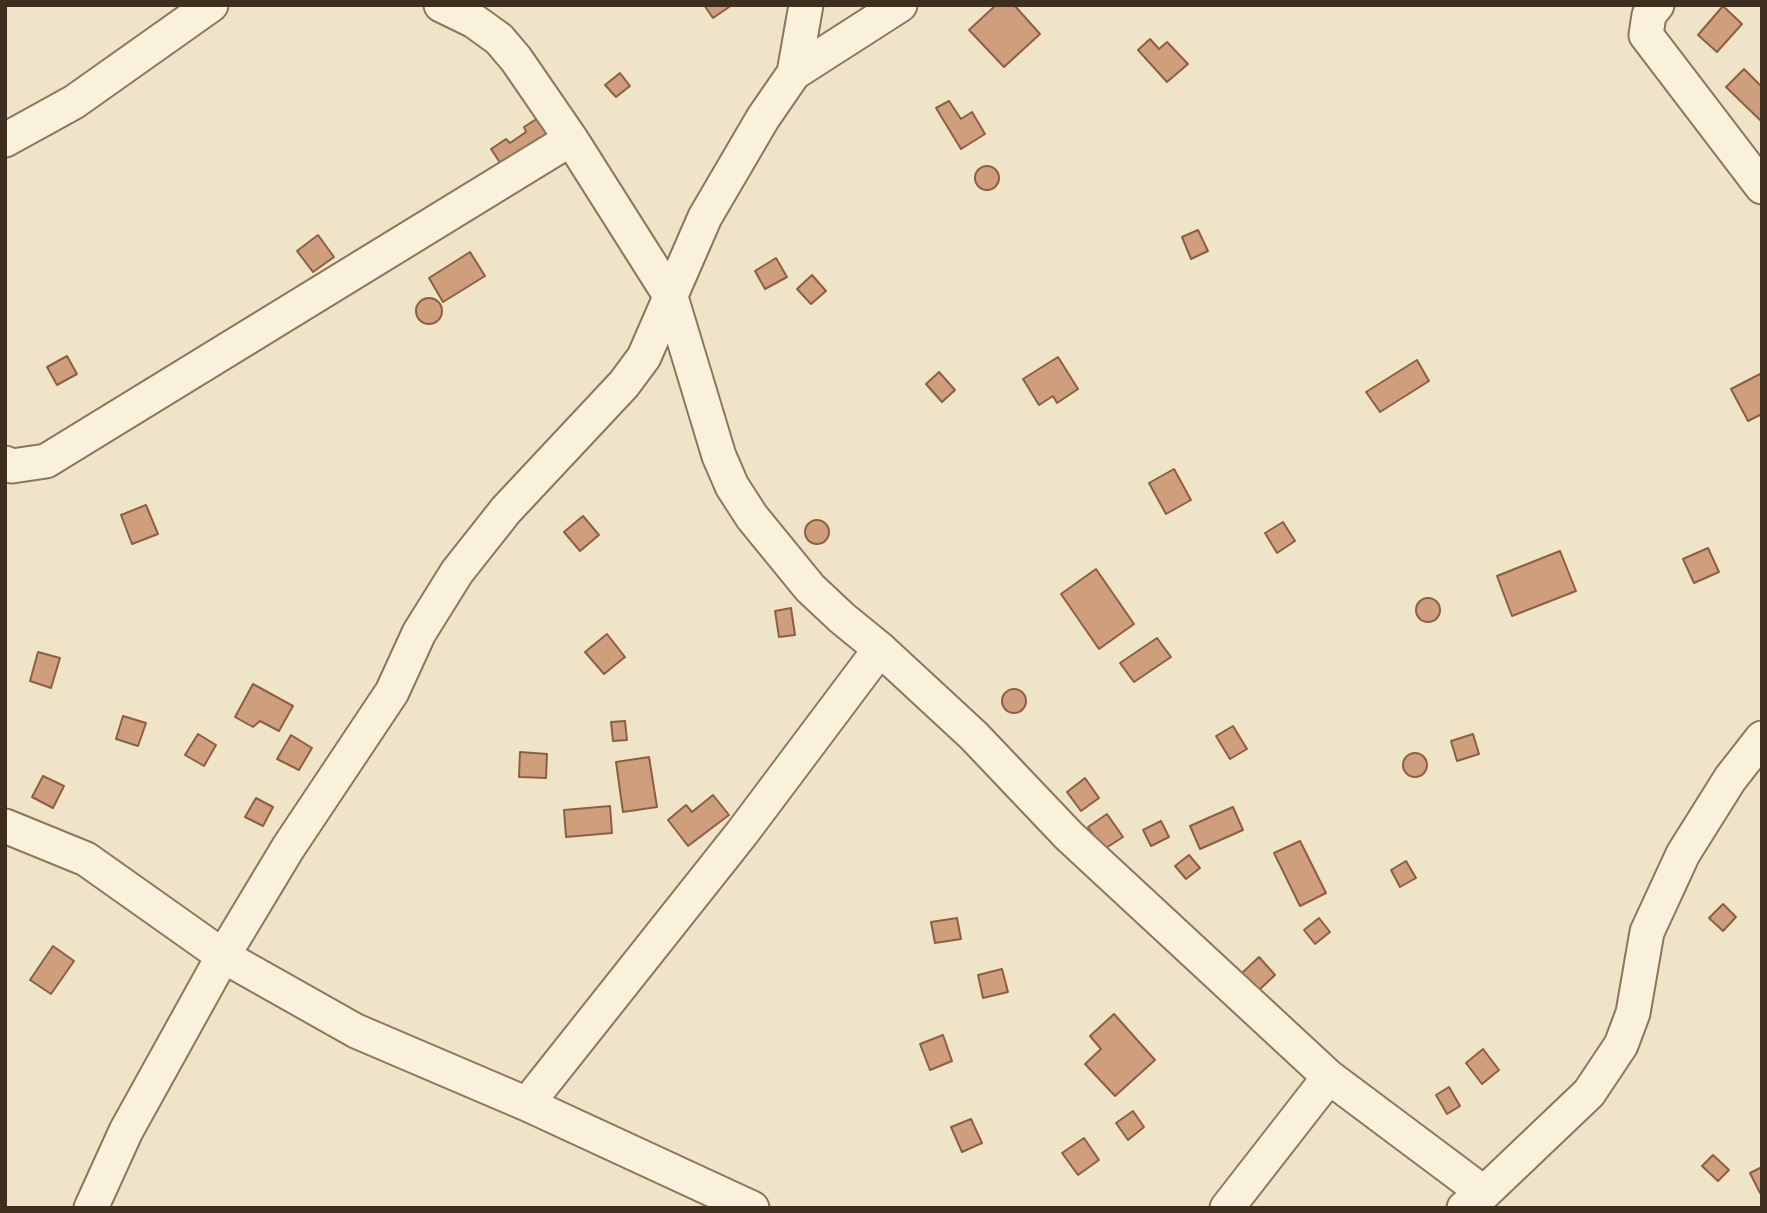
<!DOCTYPE html>
<html>
<head>
<meta charset="utf-8">
<style>
  body { margin:0 }
  #map { position:relative; width:1767px; height:1213px; overflow:hidden; background:#f0e4c8; font-family:Spectral,serif }
  canvas { display:block }
  .frame { position:absolute; inset:0; border:7px solid #3d2e20; pointer-events:none }
</style>
</head>
<body>
<div id="map">
<canvas width="1767" height="1213"></canvas>
<div class="frame"></div>
</div>
<script>
const g = document.querySelector('canvas').getContext('2d');
g.lineJoin = 'round';
function paint(path, color) {
  g.fillStyle = color;
  g.fill(path, 'evenodd');
}
function stroke(path, color, width, dash) {
  g.strokeStyle = color;
  g.lineWidth = width;
  g.lineCap = dash ? 'butt' : 'round';
  g.setLineDash(dash || []);
  g.stroke(path);
}
const building = new Path2D(`
  M 704,5 L 732,5 L 713,18 Z
  M 996,5 L 1014,5 L 1040,34 L 1004,67 L 969,30 Z
  M 1723,6 L 1742,24 L 1717,52 L 1698,35 Z
  M 1150,39 L 1159,49 L 1167,42 L 1188,64 L 1167,82 L 1138,50 Z
  M 1744,69 L 1762,87 L 1761,121 L 1726,87 Z
  M 620,73 L 630,86 L 616,97 L 605,85 Z
  M 949,101 L 961,119 L 972,112 L 985,134 L 961,149 L 936,108 Z
  M 544,114 L 556,133 L 503,167 L 491,149 L 506,139 L 510,143 L 526,132 L 524,127 Z
  M975 178a12 12 0 1 1 24 0a12 12 0 1 1-24 0Z
  M 1198,230 L 1208,251 L 1191,259 L 1182,237 Z
  M 318,235 L 334,257 L 313,272 L 297,251 Z
  M 470,252 L 485,276 L 443,302 L 429,278 Z
  M 776,258 L 787,277 L 765,289 L 755,271 Z
  M 812,275 L 826,291 L 811,304 L 797,289 Z
  M416 311a13 13 0 1 1 26 0a13 13 0 1 1-26 0Z
  M 67,356 L 77,374 L 57,385 L 47,367 Z
  M 1058,357 L 1078,389 L 1057,403 L 1053,396 L 1039,405 L 1023,379 Z
  M 1417,360 L 1429,381 L 1380,412 L 1366,392 Z
  M 939,372 L 955,390 L 942,402 L 926,384 Z
  M 1762,373 L 1762,414 L 1748,421 L 1731,389 Z
  M 1174,469 L 1191,500 L 1166,514 L 1149,483 Z
  M 146,505 L 158,534 L 132,544 L 121,515 Z
  M 583,516 L 599,535 L 580,551 L 564,532 Z
  M805 532a12 12 0 1 1 24 0a12 12 0 1 1-24 0Z
  M 1283,522 L 1295,541 L 1277,553 L 1265,533 Z
  M 1708,548 L 1719,572 L 1694,583 L 1683,559 Z
  M 1560,551 L 1576,591 L 1512,616 L 1497,576 Z
  M 1096,569 L 1134,624 L 1099,649 L 1061,594 Z
  M1416 610a12 12 0 1 1 24 0a12 12 0 1 1-24 0Z
  M 791,608 L 795,635 L 779,637 L 775,611 Z
  M 607,634 L 625,657 L 604,674 L 585,652 Z
  M 1157,638 L 1171,657 L 1134,682 L 1120,663 Z
  M 38,652 L 60,658 L 51,688 L 30,681 Z
  M 253,684 L 293,706 L 279,731 L 260,721 L 253,727 L 235,717 Z
  M1002 701a12 12 0 1 1 24 0a12 12 0 1 1-24 0Z
  M 123,716 L 146,723 L 138,746 L 116,739 Z
  M 625,721 L 627,740 L 613,741 L 611,722 Z
  M 1233,726 L 1247,749 L 1230,759 L 1216,736 Z
  M 198,734 L 216,745 L 204,766 L 185,755 Z
  M 1473,734 L 1479,754 L 1457,761 L 1451,741 Z
  M 291,735 L 312,748 L 299,770 L 277,759 Z
  M 520,752 L 547,754 L 546,778 L 519,777 Z
  M1403 765a12 12 0 1 1 24 0a12 12 0 1 1-24 0Z
  M 649,757 L 657,807 L 623,812 L 616,762 Z
  M 43,776 L 64,786 L 53,808 L 32,797 Z
  M 1085,778 L 1099,798 L 1081,811 L 1067,792 Z
  M 713,795 L 729,815 L 688,846 L 668,820 L 686,805 L 692,812 Z
  M 256,798 L 273,807 L 263,826 L 245,817 Z
  M 610,806 L 612,833 L 566,837 L 564,810 Z
  M 1233,807 L 1243,830 L 1200,849 L 1190,826 Z
  M 1107,814 L 1123,837 L 1103,850 L 1088,827 Z
  M 1161,821 L 1169,837 L 1151,846 L 1143,830 Z
  M 1300,841 L 1326,893 L 1300,906 L 1274,853 Z
  M 1189,855 L 1200,868 L 1186,879 L 1175,866 Z
  M 1406,861 L 1416,878 L 1400,887 L 1391,870 Z
  M 1723,904 L 1736,917 L 1723,931 L 1709,918 Z
  M 957,918 L 961,939 L 935,943 L 931,922 Z
  M 1319,918 L 1330,932 L 1315,944 L 1304,930 Z
  M 53,946 L 74,961 L 51,994 L 30,980 Z
  M 1259,957 L 1275,975 L 1258,991 L 1242,973 Z
  M 1002,969 L 1008,992 L 983,998 L 978,975 Z
  M 1114,1014 L 1155,1060 L 1115,1096 L 1085,1064 L 1101,1049 L 1090,1036 Z
  M 943,1035 L 952,1061 L 930,1070 L 920,1044 Z
  M 1483,1049 L 1499,1070 L 1482,1084 L 1466,1063 Z
  M 1449,1087 L 1460,1106 L 1447,1114 L 1436,1095 Z
  M 1133,1111 L 1144,1127 L 1128,1140 L 1116,1123 Z
  M 971,1119 L 982,1143 L 962,1152 L 951,1127 Z
  M 1084,1138 L 1099,1160 L 1078,1175 L 1062,1153 Z
  M 1713,1155 L 1729,1170 L 1718,1181 L 1702,1166 Z
  M 1762,1167 L 1762,1192 L 1760,1193 L 1750,1173 Z`);
const street = new Path2D(`
  M 441,5 L 474,21 L 499,39 L 516,59 L 571,139 L 671,297 L 719,456 L 732,486 L 752,517 L 810,588 L 842,618 L 880,649 L 974,736 L 1069,836 L 1329,1077 L 1484,1193
  M 1657,5 L 1649,15 L 1646,35 L 1762,187
  M 794,73 L 806,5
  M 5,140 L 74,102 L 211,5
  M 5,463 L 12,466 L 46,461 L 571,139
  M 5,826 L 86,859 L 223,956 L 356,1031 L 527,1104 L 752,1208
  M 527,1104 L 742,833 L 880,649
  M 91,1208 L 126,1131 L 223,956 L 288,848 L 392,692 L 419,633 L 457,572 L 506,510 L 624,384 L 644,357 L 705,217 L 763,118 L 794,73 L 900,5
  M 1227,1208 L 1329,1077
  M 1464,1208 L 1484,1193 L 1589,1093 L 1621,1045 L 1633,1013 L 1647,932 L 1683,854 L 1730,779 L 1762,738`);
paint(building, '#cf9f7d');
stroke(building, '#8d5f41', 2);
stroke(street, '#8d765c', 37);
stroke(street, '#faf1dc', 33);
</script>
</body>
</html>
